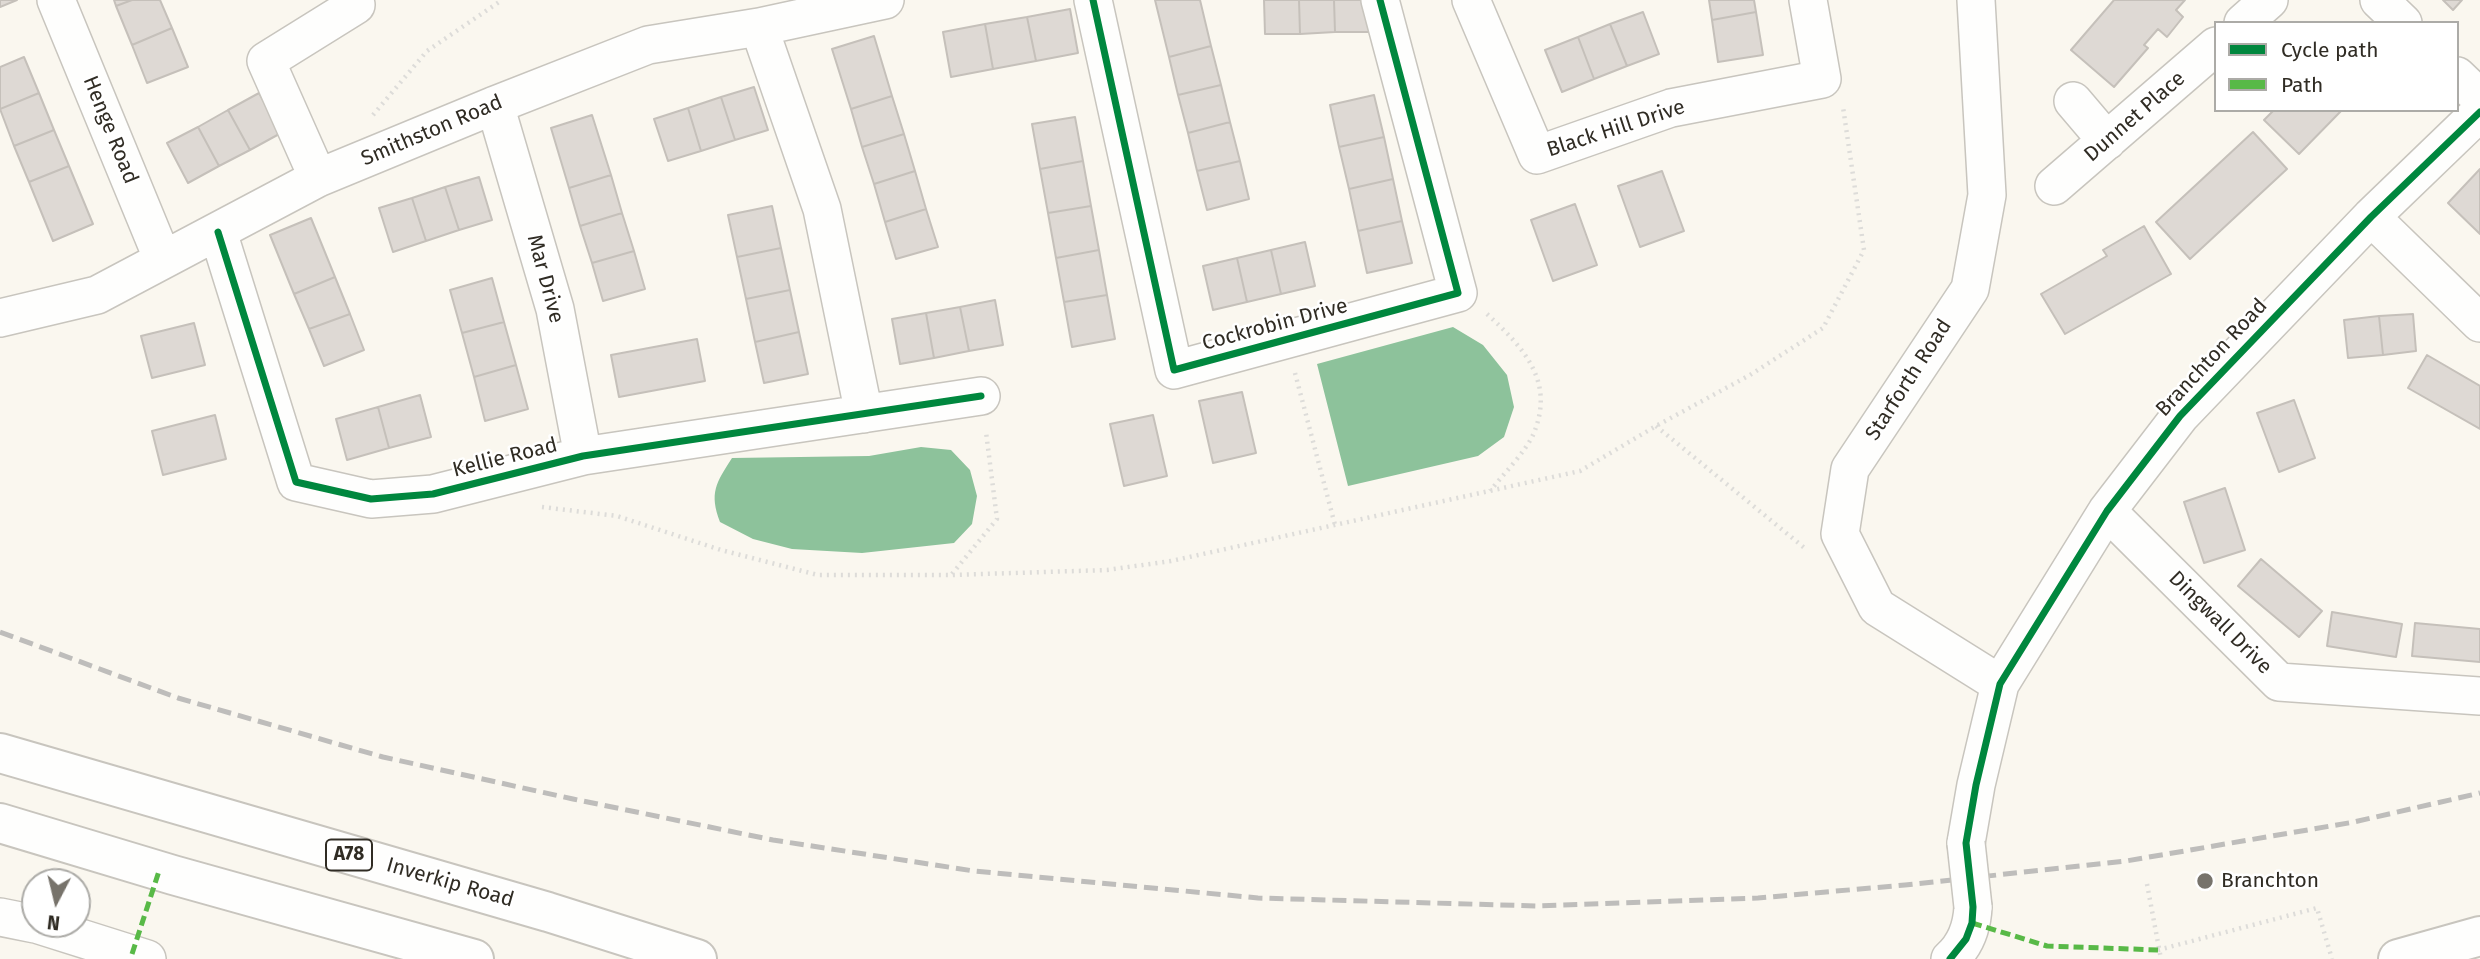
<!DOCTYPE html>
<html>
<head>
<meta charset="utf-8">
<style>
  body { margin:0 }
  #map { position:relative; width:2480px; height:959px; overflow:hidden; background:#faf7ef; font-family:"Fira Sans",sans-serif }
  canvas { display:block }
  .legend { position:absolute; left:2214px; top:21px; width:245px; height:91px; box-sizing:border-box; background:#fff; border:2px solid #acaba7; margin:0; padding:9px 12px; list-style:none; font-size:21px; color:#302c24 }
  .legend li { display:flex; align-items:center; gap:14px; height:35px }
  .legend b { width:35px; border:2px solid #acaba7 }
  .north { position:absolute; left:21px; top:868px; width:70px; height:70px; box-sizing:border-box; background:#fff; border:2px solid #acaba7; border-radius:50%; rotate:187deg; font-size:19px; font-weight:700; line-height:28px; text-align:center; color:#302c24 }
  .north::after { content:''; display:block; margin:auto; width:24px; height:32px; background:#77736b; clip-path:polygon(50% 0,100% 100%,50% 72%,0 100%) }
</style>
</head>
<body>
<div id="map">
<canvas width="2480" height="959"></canvas>
<ul class="legend">
<li><b style="height:9px;background:#00873e"></b>Cycle path</li>
<li><b style="height:9px;background:#58b947"></b>Path</li>
</ul>
<div class="north">N</div>
</div>
<script>
const g = document.querySelector('canvas').getContext('2d');
g.lineJoin = 'round';
function paint(path, color) {
  g.fillStyle = color;
  g.fill(path, 'evenodd');
}
function stroke(path, color, width, dash) {
  g.strokeStyle = color;
  g.lineWidth = width;
  g.lineCap = dash ? 'butt' : 'round';
  g.setLineDash(dash || []);
  g.stroke(path);
}
function write(font, color, halo, rows, align = 'center') {
  g.font = font + ' "Fira Sans",sans-serif';
  g.lineWidth = 5;
  g.setLineDash([]);
  g.textBaseline = 'middle';
  g.strokeStyle = halo;
  g.fillStyle = color;
  for (const [text, x, y, turn = 0] of rows) {
    g.save();
    g.translate(x, y);
    g.rotate((+turn || 0) * Math.PI / 180);
    g.textAlign = isNaN(turn) ? turn : align;
    if (halo) g.strokeText(text, 0, 0);
    g.fillText(text, 0, 0);
    g.restore();
  }
}
const water = new Path2D(`
  M 1453,327 L 1483,345 L 1507,375 L 1514,407 L 1504,437 L 1478,456 L 1348,486 L 1317,364 Z
  M 921,447 L 951,450 L 970,470 L 977,496 L 972,524 L 954,543 L 862,553 L 792,549 L 753,539 L 720,522 C 709,493 716,483 732,458 L 869,456 Z`);
const building = new Path2D(`
  M 0,0 L 17,0 L 0,7 Z
  M 114,0 L 132,0 L 116,6 Z
  M 132,0 L 160,0 L 172,28 L 132,45 L 116,6 Z
  M 1155,0 L 1200,0 L 1211,46 L 1169,57 Z
  M 1264,0 L 1299,0 L 1300,34 L 1265,34 Z
  M 1299,0 L 1334,0 L 1335,32 L 1300,34 Z
  M 1334,0 L 1369,0 L 1370,32 L 1335,32 Z
  M 1709,0 L 1754,0 L 1756,12 L 1712,20 Z
  M 2114,0 L 2185,0 L 2176,10 L 2183,17 L 2167,37 L 2158,29 L 2144,45 L 2148,48 L 2114,87 L 2071,50 Z
  M 2443,0 L 2462,0 L 2453,10 Z
  M 1070,9 L 1078,53 L 1036,61 L 1027,17 Z
  M 1643,12 L 1659,54 L 1627,66 L 1610,24 Z
  M 1756,12 L 1763,55 L 1718,62 L 1712,20 Z
  M 1027,17 L 1036,61 L 993,69 L 985,24 Z
  M 985,24 L 993,69 L 951,77 L 943,32 Z
  M 1610,24 L 1627,66 L 1594,79 L 1578,37 Z
  M 172,28 L 188,67 L 147,83 L 132,45 Z
  M 874,36 L 892,96 L 851,109 L 832,49 Z
  M 1578,37 L 1594,79 L 1562,92 L 1545,50 Z
  M 1211,46 L 1221,85 L 1178,95 L 1169,57 Z
  M 24,57 L 39,93 L 0,109 L 0,67 Z
  M 1221,85 L 1230,122 L 1188,133 L 1178,95 Z
  M 754,87 L 768,130 L 735,140 L 721,97 Z
  M 39,93 L 54,130 L 14,146 L 0,109 Z
  M 259,93 L 281,133 L 250,150 L 228,110 Z
  M 1374,95 L 1384,137 L 1339,147 L 1330,105 Z
  M 892,96 L 904,134 L 862,147 L 851,109 Z
  M 721,97 L 735,140 L 701,151 L 688,108 Z
  M 688,108 L 701,151 L 668,161 L 654,119 Z
  M 228,110 L 250,150 L 219,166 L 198,127 Z
  M 2274,110 L 2342,110 L 2299,154 L 2264,120 Z
  M 592,115 L 611,175 L 569,188 L 551,128 Z
  M 1075,117 L 1083,161 L 1040,169 L 1032,124 Z
  M 1230,122 L 1240,161 L 1197,171 L 1188,133 Z
  M 198,127 L 219,166 L 188,183 L 167,143 Z
  M 54,130 L 69,166 L 29,182 L 14,146 Z
  M 2253,132 L 2287,169 L 2190,259 L 2156,222 Z
  M 904,134 L 915,171 L 874,184 L 862,147 Z
  M 1384,137 L 1393,179 L 1349,189 L 1339,147 Z
  M 1083,161 L 1091,206 L 1048,213 L 1040,169 Z
  M 1240,161 L 1249,199 L 1207,210 L 1197,171 Z
  M 69,166 L 93,224 L 53,241 L 29,182 Z
  M 2480,169 L 2480,234 L 2448,203 Z
  M 915,171 L 926,209 L 885,222 L 874,184 Z
  M 1662,171 L 1684,231 L 1640,247 L 1618,186 Z
  M 611,175 L 622,213 L 580,226 L 569,188 Z
  M 479,177 L 492,220 L 459,230 L 445,187 Z
  M 1393,179 L 1402,221 L 1358,231 L 1349,189 Z
  M 445,187 L 459,230 L 426,241 L 412,198 Z
  M 412,198 L 426,241 L 393,252 L 379,208 Z
  M 1575,204 L 1597,265 L 1553,281 L 1531,220 Z
  M 772,206 L 781,248 L 737,257 L 728,215 Z
  M 1091,206 L 1099,250 L 1056,258 L 1048,213 Z
  M 926,209 L 938,247 L 896,259 L 885,222 Z
  M 622,213 L 634,251 L 592,263 L 580,226 Z
  M 311,218 L 335,277 L 294,294 L 270,235 Z
  M 1402,221 L 1412,263 L 1367,273 L 1358,231 Z
  M 2144,226 L 2171,274 L 2065,334 L 2041,294 L 2107,256 L 2103,250 Z
  M 1305,242 L 1315,286 L 1281,294 L 1271,250 Z
  M 781,248 L 790,290 L 746,299 L 737,257 Z
  M 1099,250 L 1107,295 L 1064,302 L 1056,258 Z
  M 1271,250 L 1281,294 L 1247,302 L 1237,258 Z
  M 634,251 L 645,289 L 603,301 L 592,263 Z
  M 1237,258 L 1247,302 L 1213,310 L 1203,266 Z
  M 335,277 L 350,314 L 309,329 L 294,294 Z
  M 492,278 L 504,322 L 462,333 L 450,290 Z
  M 790,290 L 799,332 L 755,342 L 746,299 Z
  M 1107,295 L 1115,339 L 1072,347 L 1064,302 Z
  M 995,300 L 1003,345 L 969,351 L 960,307 Z
  M 960,307 L 969,351 L 934,358 L 926,313 Z
  M 926,313 L 934,358 L 900,364 L 892,319 Z
  M 350,314 L 364,350 L 324,366 L 309,329 Z
  M 2413,314 L 2416,351 L 2383,355 L 2379,316 Z
  M 2379,316 L 2383,355 L 2348,358 L 2344,320 Z
  M 504,322 L 516,365 L 474,377 L 462,333 Z
  M 194,323 L 205,365 L 152,378 L 141,336 Z
  M 799,332 L 808,374 L 764,383 L 755,342 Z
  M 697,339 L 705,381 L 619,397 L 611,355 Z
  M 2427,355 L 2480,386 L 2480,429 L 2408,388 Z
  M 516,365 L 528,409 L 485,421 L 474,377 Z
  M 1242,392 L 1256,453 L 1213,463 L 1199,401 Z
  M 420,395 L 431,437 L 389,448 L 378,407 Z
  M 2294,400 L 2315,458 L 2279,472 L 2257,413 Z
  M 378,407 L 389,448 L 347,460 L 336,419 Z
  M 215,415 L 226,459 L 163,475 L 152,431 Z
  M 1153,415 L 1167,476 L 1124,486 L 1110,424 Z
  M 2225,488 L 2245,550 L 2204,563 L 2184,502 Z
  M 2261,559 L 2322,611 L 2299,637 L 2238,586 Z
  M 2332,612 L 2402,624 L 2396,657 L 2327,646 Z
  M 2415,623 L 2480,629 L 2480,662 L 2412,656 Z`);
const path = new Path2D(`
  M 373,115 L 427,51 L 502,0
  M 1487,314 C 1524,348 1556,382 1533,435 C 1526,451 1502,476 1490,491
  M 1295,373 L 1335,525
  M 1656,426 L 1807,550
  M 542,507 L 617,516 L 721,550 L 818,575 L 952,575 L 1107,570 L 1171,561 L 1580,471 L 1656,426 L 1750,375 L 1823,328 L 1864,250 L 1843,107
  M 952,574 L 997,519 L 986,432
  M 2147,884 L 2161,959
  M 2158,950 L 2317,908 L 2332,959`);
const minor = new Path2D(`
  M 56,0 L 163,260
  M 1093,0 L 1174,370 L 1458,293 L 1380,0
  M 1471,0 L 1537,155 L 1671,108 L 1822,79 L 1808,0
  M 1976,0 L 1987,195 L 1970,289 L 1850,469 L 1840,534 L 1877,607 L 2000,684
  M 2379,0 L 2403,23
  M 2243,23 L 2269,0
  M 759,27 L 822,209 L 864,414
  M 2457,76 L 2480,98
  M 2073,101 L 2107,141
  M 495,105 L 555,309 L 583,456
  M 318,178 L 266,61 L 356,5 L 355,0
  M 2054,186 L 2216,46
  M 2371,217 L 2480,323
  M 218,232 L 296,482 L 371,499 L 433,494 L 583,456 L 981,396
  M 0,318 L 97,295 L 318,178 L 495,105 L 648,45 L 759,27 L 885,0
  M 2107,511 L 2279,682 L 2480,696
  M 1966,843 L 1976,785 L 2000,684 L 2107,511 L 2180,416 L 2371,217 L 2480,112
  M 0,917 L 35,924
  M 36,924 L 147,959
  M 1950,959 C 1966,945 1972,927 1973,907`);
const trunk = new Path2D(`
  M 0,753 L 548,912 L 697,959
  M 0,823 L 173,875 L 474,959
  M 2398,959 L 2480,936`);
const rail = new Path2D(`
  M 0,632 L 178,698 L 383,757 L 573,799 L 773,840 L 974,871 L 1258,898 L 1538,906 L 1758,898 L 1905,885 L 2126,861 L 2354,822 L 2480,793`);
const minorBridge = new Path2D(`
  M 1966,843 L 1973,907`);
const quiet = new Path2D(`
  M 1972,923 L 2047,946 L 2158,950
  M 132,954 L 159,871`);
const cycleway = new Path2D(`
  M 1093,0 L 1174,370 L 1458,293 L 1380,0
  M 218,232 L 296,482 L 371,499 L 433,494 L 583,456 L 981,396
  M 1950,959 L 1966,939 L 1972,923 L 1973,907 L 1966,843 L 1976,785 L 2000,684 L 2107,511 L 2180,416 L 2371,217 L 2480,112`);
const markers = [
  [2205,881,9,"#77736b"]
];
const shields = [
  [349,855,46]
];
const shieldNames = [
  ["A78",349,855]
];
const streetNames = [
  ["Dunnet Place",2135,117,-41],
  ["Black Hill Drive",1616,129,-18],
  ["Henge Road",110,130,68],
  ["Smithston Road",432,131,-23],
  ["Mar Drive",545,279,75],
  ["Cockrobin Drive",1275,325,-15],
  ["Branchton Road",2212,358,-47],
  ["Starforth Road",1909,380,-57],
  ["Kellie Road",505,458,-14],
  ["Dingwall Drive",2220,623,45],
  ["Inverkip Road",450,883,16]
];
const poiNames = [
  ["Branchton",2221,881]
];
paint(water, '#8dc29b');
paint(building, '#ded9d4');
stroke(building, '#c5c0ba', 2);
stroke(minor, '#c8c5be', 40);
stroke(trunk, '#c8c5be', 42);
stroke(path, '#dddcd9', 4.5, [2, 5]);
stroke(minor, '#fefefd', 37);
stroke(trunk, '#fefefd', 38);
stroke(rail, '#bebdbb', 5, [14, 7]);
stroke(minorBridge, '#c8c5be', 40, []);
stroke(minorBridge, '#fefefd', 37);
stroke(quiet, '#58b947', 5, [10, 5]);
stroke(cycleway, '#00873e', 7);
for (const [x, y, r, color] of markers) {
  const dot = new Path2D();
  dot.arc(x, y, r, 0, 2 * Math.PI);
  g.fillStyle = color;
  g.fill(dot);
  stroke(dot, '#fff', 2.5);
}
for (const [x, y, w] of shields) {
  const box = new Path2D();
  box.roundRect(x - w / 2, y - 15.5, w, 31, 5);
  g.fillStyle = '#fff';
  g.fill(box);
  stroke(box, '#302c24', 2);
}
write('bold 19px', '#302c24', null, shieldNames);
write('21px', '#302c24', '#fff', streetNames);
write('21px', '#302c24', '#fff', poiNames, 'left');
</script>
</body>
</html>
